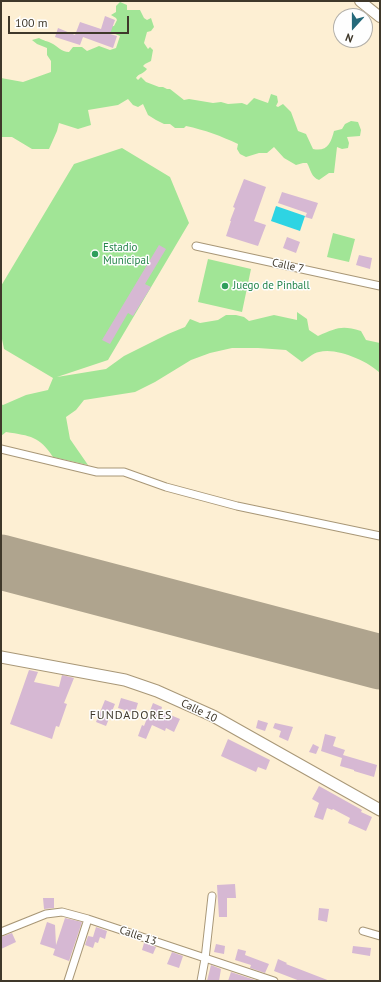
<!DOCTYPE html>
<html>
<head>
<meta charset="utf-8">
<style>
  body { margin:0 }
  #map { position:relative; width:381px; height:982px; overflow:hidden; background:#fdefd3; font-family:"PT Sans",sans-serif }
  canvas { display:block }
  .frame { position:absolute; inset:0; border:2px solid #3f382a; pointer-events:none }
  .north { position:absolute; left:333px; top:8px; width:40px; height:40px; box-sizing:border-box; background:#fefefe; border:1px solid #b2afa9; border-radius:50%; rotate:201deg; font-size:11px; font-weight:700; line-height:16px; text-align:center; color:#3f382a }
  .north::after { content:''; display:block; margin:auto; width:14px; height:18px; background:#25697a; clip-path:polygon(50% 0,100% 100%,50% 72%,0 100%) }
  .scale { position:absolute; left:8px; top:16px; width:121px; height:18px; box-sizing:border-box; border:2px solid #3f382a; border-top:0; padding-left:5px; font-size:12px; line-height:14px; white-space:nowrap; color:#3f382a; -webkit-text-stroke:3px #fefefe; paint-order:stroke }
</style>
</head>
<body>
<div id="map">
<canvas width="381" height="982"></canvas>
<div class="frame"></div>
<div class="north">N</div>
<div class="scale">100 m</div>
</div>
<script>
const g = document.querySelector('canvas').getContext('2d');
g.lineJoin = 'round';
function paint(path, color) {
  g.fillStyle = color;
  g.fill(path, 'evenodd');
}
function stroke(path, color, width, dash) {
  g.strokeStyle = color;
  g.lineWidth = width;
  g.lineCap = dash ? 'butt' : 'round';
  g.setLineDash(dash || []);
  g.stroke(path);
}
function write(font, color, halo, rows, align = 'center') {
  g.font = font + ' "PT Sans",sans-serif';
  g.lineWidth = 3;
  g.setLineDash([]);
  g.textBaseline = 'middle';
  g.strokeStyle = halo;
  g.fillStyle = color;
  for (const [text, x, y, turn = 0] of rows) {
    g.save();
    g.translate(x, y);
    g.rotate((+turn || 0) * Math.PI / 180);
    g.textAlign = isNaN(turn) ? turn : align;
    if (halo) g.strokeText(text, 0, 0);
    g.fillText(text, 0, 0);
    g.restore();
  }
}
const green = new Path2D(`
  M 120,2 L 127,5 L 127,10 L 140,10 L 144,18 L 147,20 L 151,18 L 154,27 L 151,31 L 147,32 L 144,43 L 148,49 L 150,47 L 153,50 L 151,61 L 145,64 L 143,66 L 147,69 C 142,75 139,73 136,78 L 138,80 L 141,77 L 146,82 L 159,87 L 163,87 L 167,89 L 170,89 L 184,100 L 189,99 L 213,103 L 221,102 L 228,104 L 242,103 L 247,105 L 254,98 L 268,103 L 271,94 L 277,96 L 278,102 L 276,106 L 278,107 L 283,104 L 291,112 L 298,131 L 306,134 L 313,149 C 327,152 331,143 334,131 L 342,129 L 345,124 L 351,121 L 358,122 L 361,130 L 360,136 L 347,137 L 349,143 L 348,148 L 342,149 L 337,147 L 334,173 L 329,173 L 319,180 C 311,177 311,170 307,163 L 303,163 L 296,165 L 284,158 L 274,147 L 267,153 L 259,153 L 246,157 L 240,154 L 237,149 L 238,144 C 221,136 205,130 186,126 L 184,128 L 175,128 L 170,124 L 164,124 L 156,120 L 148,115 L 143,104 L 138,107 L 133,105 L 128,99 L 118,105 L 88,110 L 91,125 L 78,129 L 59,123 L 57,131 L 49,149 L 32,149 L 12,137 L 1,137 L 1,78 L 23,82 L 51,72 L 51,61 L 47,55 L 47,48 L 37,44 L 32,40 L 39,38 C 44,41 47,41 51,43 C 58,46 61,52 69,52 L 73,47 L 82,47 L 87,51 L 99,46 L 110,50 L 116,48 L 120,36 L 108,31 L 107,27 L 114,26 L 117,20 L 116,18 L 111,15 L 116,12 L 116,6 Z
  M 122,148 L 170,177 L 189,223 L 108,360 L 57,377 L 106,369 L 124,356 L 168,334 L 185,327 L 190,319 L 200,323 L 218,320 L 226,315 L 236,315 L 244,317 L 249,321 L 274,315 L 297,320 L 297,312 L 307,319 L 309,330 L 318,336 C 337,328 341,325 361,331 L 366,340 L 380,343 L 380,373 C 368,361 336,347 319,352 C 313,353 307,359 302,362 L 286,350 L 258,348 L 232,348 L 210,353 L 191,360 L 155,382 L 135,392 L 84,400 L 76,410 L 66,417 L 70,439 L 88,465 L 53,457 C 39,436 31,436 6,432 L 1,436 L 1,404 L 3,405 L 26,395 L 48,390 L 53,378 L 4,349 L 1,334 L 1,286 L 74,164 Z
  M 333,233 L 355,239 L 349,262 L 327,257 Z
  M 208,259 L 251,269 L 242,312 L 198,302 Z`);
const water = new Path2D(`
  M 276,206 L 305,216 L 300,231 L 271,221 Z`);
const runway = new Path2D(`
  M 1,562 L 380,662`);
const building = new Path2D(`
  M 105,16 L 115,20 L 110,34 L 117,36 L 113,48 L 83,37 L 80,45 L 55,37 L 58,28 L 75,35 L 80,22 L 101,29 Z
  M 244,179 L 266,187 L 254,221 L 266,225 L 258,246 L 226,236 L 231,221 L 230,221 L 235,208 L 233,207 Z
  M 282,192 L 318,203 L 312,219 L 305,217 L 307,213 L 278,203 Z
  M 287,237 L 300,242 L 296,253 L 283,248 Z
  M 159,245 L 166,249 L 145,284 L 151,287 L 133,316 L 128,313 L 110,344 L 102,340 Z
  M 359,255 L 372,258 L 370,269 L 356,265 Z
  M 29,670 L 38,672 L 34,682 L 59,687 L 62,675 L 74,678 L 64,703 L 67,704 L 59,727 L 56,726 L 52,739 L 10,724 Z
  M 121,698 L 138,703 L 135,713 L 118,708 Z
  M 105,700 L 115,704 L 106,726 L 96,722 Z
  M 153,703 L 162,707 L 161,711 L 180,719 L 174,732 L 166,728 L 165,731 L 152,725 L 146,739 L 138,736 L 142,725 L 144,726 Z
  M 258,720 L 268,723 L 265,731 L 256,728 Z
  M 275,723 L 293,727 L 288,741 L 279,737 L 281,731 L 273,728 Z
  M 325,734 L 336,737 L 333,746 L 345,750 L 343,755 L 377,765 L 374,777 L 354,771 L 354,770 L 340,766 L 342,758 L 321,751 Z
  M 228,739 L 270,760 L 266,770 L 258,767 L 256,772 L 221,756 Z
  M 313,744 L 319,747 L 316,754 L 309,752 Z
  M 319,786 L 362,810 L 361,812 L 372,817 L 366,831 L 348,823 L 350,818 L 333,809 L 332,810 L 327,808 L 323,820 L 314,817 L 319,803 L 312,799 Z
  M 235,884 L 236,898 L 227,898 L 227,917 L 219,917 L 217,885 Z
  M 43,898 L 54,898 L 54,908 L 44,909 Z
  M 319,908 L 329,909 L 327,922 L 318,920 Z
  M 65,918 L 82,922 L 69,961 L 53,955 L 55,949 L 40,944 L 47,922 L 55,925 L 56,945 Z
  M 96,927 L 107,931 L 105,939 L 100,937 L 98,943 L 95,942 L 93,948 L 85,945 L 88,936 L 93,937 Z
  M 12,933 L 16,942 L 1,949 L 1,937 Z
  M 144,943 L 156,947 L 153,954 L 142,950 Z
  M 216,944 L 225,946 L 224,954 L 214,952 Z
  M 353,946 L 371,948 L 370,956 L 352,953 Z
  M 238,949 L 246,951 L 245,955 L 269,964 L 265,973 L 250,968 L 251,965 L 235,960 Z
  M 172,952 L 183,956 L 179,968 L 167,964 Z
  M 278,959 L 287,963 L 286,964 L 330,981 L 300,981 L 274,971 Z
  M 211,965 L 221,969 L 219,981 L 207,981 Z
  M 231,972 L 258,981 L 228,981 Z`);
const street = new Path2D(`
  M 196,246 L 380,286
  M 1,449 L 97,472 L 124,472 L 166,487 L 237,506 L 380,536
  M 363,931 L 380,936
  M 1,932 L 46,914 L 62,912 L 88,919 L 274,981
  M 68,981 L 88,919
  M 201,981 L 205,959 L 212,896`);
const secondary = new Path2D(`
  M 360,1 L 380,17`);
const primary = new Path2D(`
  M 1,657 L 125,680 L 157,691 L 213,716 L 380,810`);
const markers = [
  [95,254,4,"#2e9e5b"],
  [225,286,4,"#2e9e5b"]
];
const leisureNames = [
  ["Estadio",103,248],
  ["Municipal",103,261],
  ["Juego de Pinball",233,286]
];
const streetNames = [
  ["Calle 7",288,266,12],
  ["Calle 10",199,711,26],
  ["Calle 13",138,936,19]
];
const neighbourhoodNames = [
  ["FUNDADORES",131,716]
];
paint(green, '#a1e596');
paint(water, '#2ed4e3');
stroke(runway, '#afa48e', 55);
paint(building, '#d6b8d3');
stroke(street, '#a89777', 9);
stroke(secondary, '#a89777', 12);
stroke(primary, '#a89777', 13);
stroke(street, '#fff', 7);
stroke(secondary, '#fff', 10);
stroke(primary, '#fff', 11);
for (const [x, y, r, color] of markers) {
  const dot = new Path2D();
  dot.arc(x, y, r, 0, 2 * Math.PI);
  g.fillStyle = color;
  g.fill(dot);
  stroke(dot, '#fefefe', 1.5);
}
write('11px', '#27864d', '#fefefe', leisureNames, 'left');
write('11px', '#3f382a', '#fefefe', streetNames);
g.letterSpacing = '1px';
write('12px', '#3f382a', '#fefefe', neighbourhoodNames);
g.letterSpacing = '0px';
</script>
</body>
</html>
